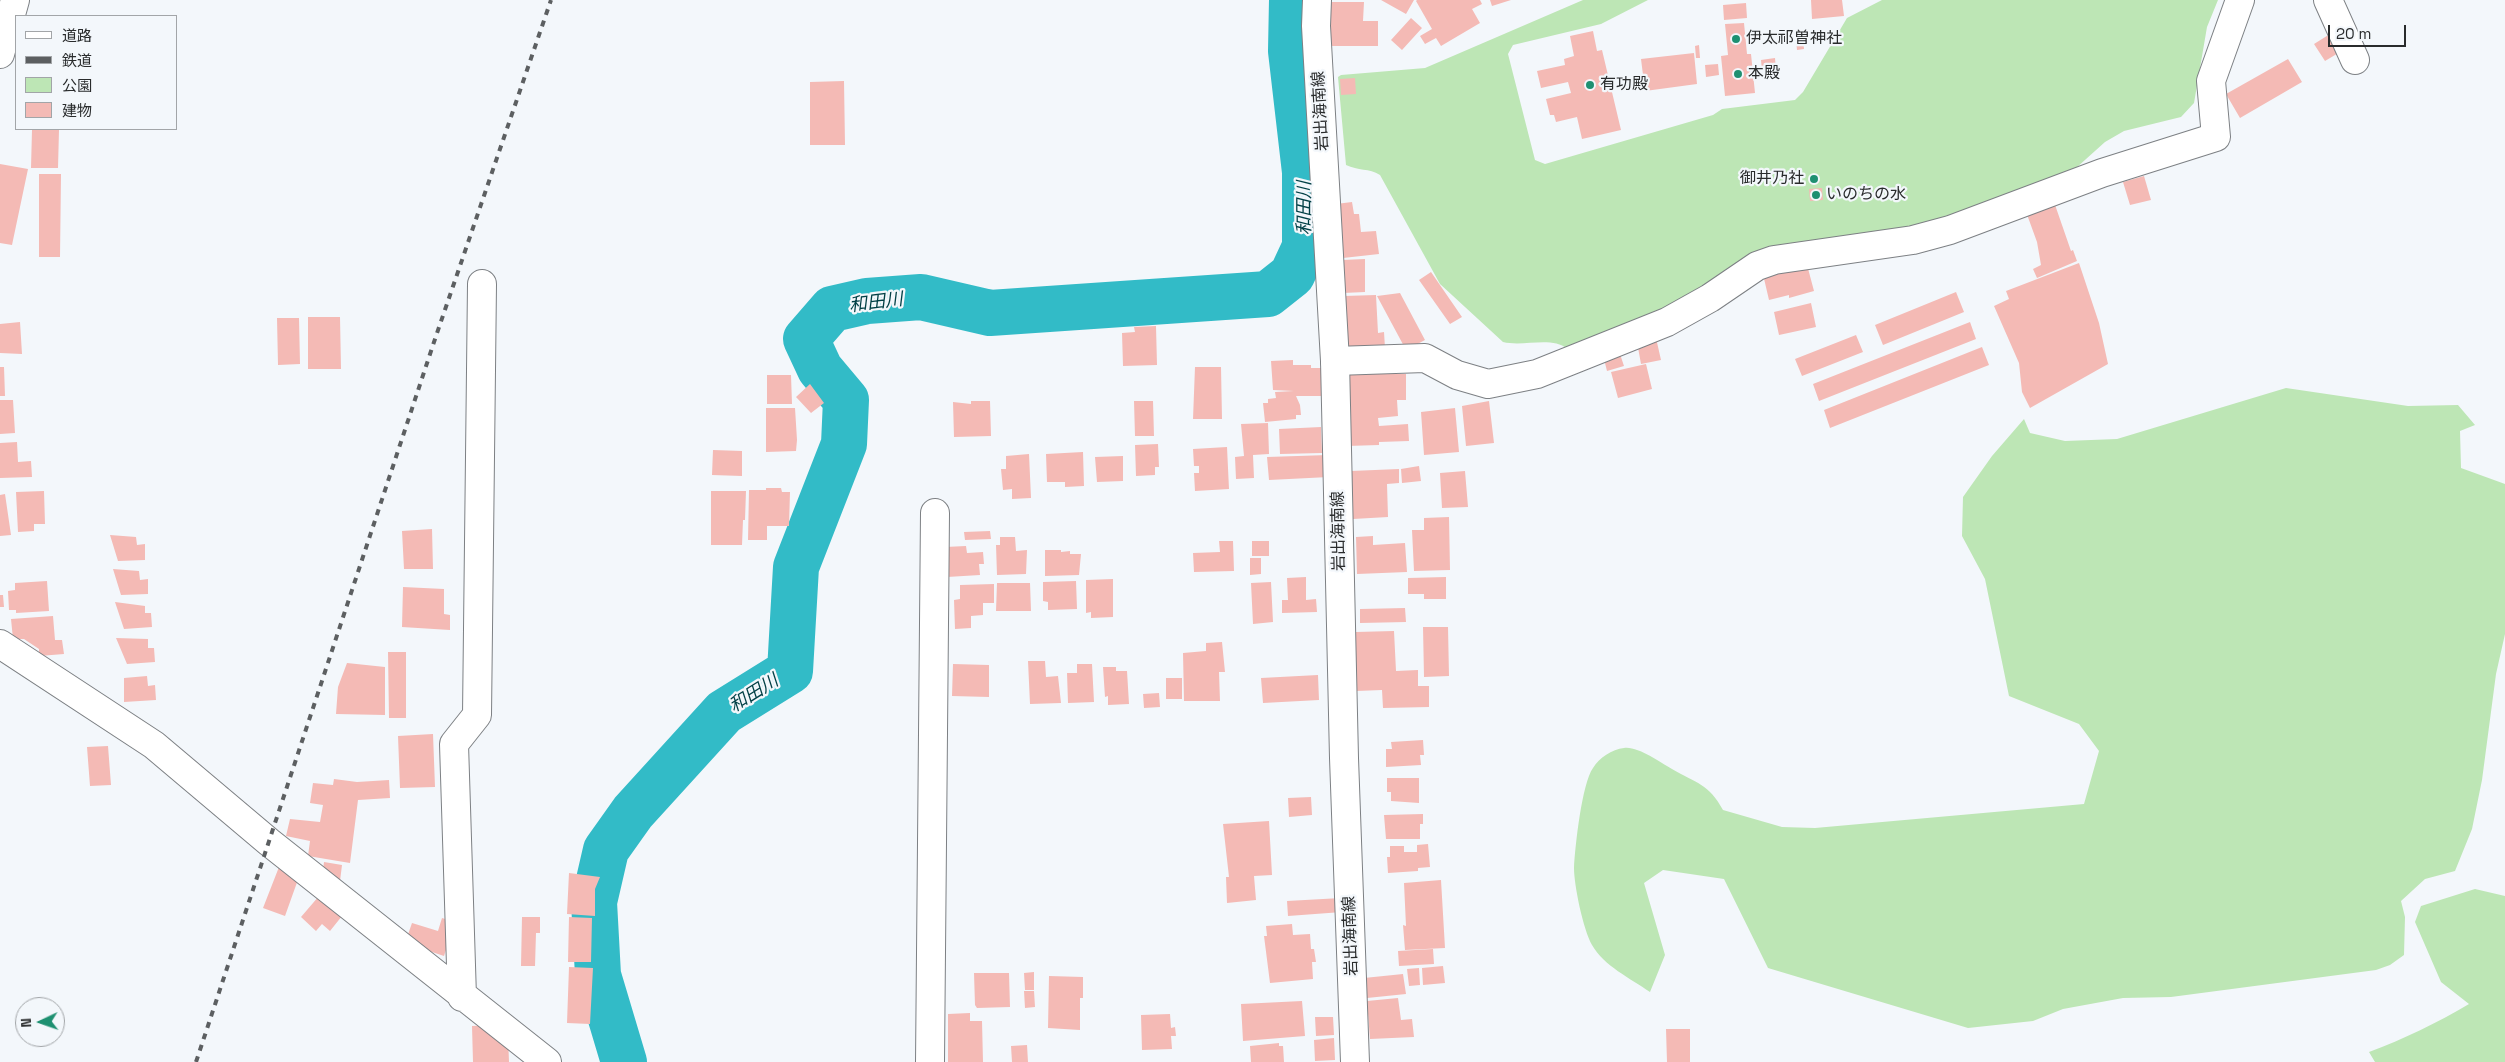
<!DOCTYPE html>
<html>
<head>
<meta charset="utf-8">
<style>
  body { margin:0 }
  #map { position:relative; width:2505px; height:1062px; overflow:hidden; background:#f3f7fb; font-family:"Space Grotesk","Noto Sans JP",sans-serif }
  canvas { display:block }
  .legend { position:absolute; left:15px; top:15px; width:162px; height:115px; box-sizing:border-box; background:#f3f7fb; border:1px solid #a2a5a8; margin:0; padding:6px 9px; list-style:none; font-size:15px; color:#292b2c }
  .legend li { display:flex; align-items:center; gap:10px; height:25px }
  .legend b { width:25px; border:1px solid #a2a5a8 }
  .north { position:absolute; left:15px; top:997px; width:50px; height:50px; box-sizing:border-box; background:#f3f7fb; border:1px solid #a2a5a8; border-radius:50%; rotate:267deg; font-size:14px; font-weight:700; line-height:20px; text-align:center; color:#292b2c }
  .north::after { content:''; display:block; margin:auto; width:18px; height:22px; background:#1e9071; clip-path:polygon(50% 0,100% 100%,50% 72%,0 100%) }
  .scale { position:absolute; left:2328px; top:25px; width:78px; height:22px; box-sizing:border-box; border:2px solid #292b2c; border-top:0; padding-left:6px; font-size:15px; line-height:18px; white-space:nowrap; color:#292b2c; -webkit-text-stroke:4px #f3f7fb; paint-order:stroke }
</style>
</head>
<body>
<div id="map">
<canvas width="2505" height="1062"></canvas>
<ul class="legend">
<li><b style="height:6px;background:#fff"></b>道路</li>
<li><b style="height:6px;background:#5c5f61"></b>鉄道</li>
<li><b style="height:14px;background:#bde6b5"></b>公園</li>
<li><b style="height:14px;background:#f4bab5"></b>建物</li>
</ul>
<div class="north">N</div>
<div class="scale">20 m</div>
</div>
<script>
const g = document.querySelector('canvas').getContext('2d');
g.lineJoin = 'round';
function paint(path, color) {
  g.fillStyle = color;
  g.fill(path, 'evenodd');
}
function stroke(path, color, width, dash) {
  g.strokeStyle = color;
  g.lineWidth = width;
  g.lineCap = dash ? 'butt' : 'round';
  g.setLineDash(dash || []);
  g.stroke(path);
}
function write(font, color, halo, rows, align = 'center') {
  g.font = font + ' "Space Grotesk","Noto Sans JP",sans-serif';
  g.lineWidth = 4.5;
  g.setLineDash([]);
  g.textBaseline = 'middle';
  g.strokeStyle = halo;
  g.fillStyle = color;
  for (const [text, x, y, turn = 0] of rows) {
    g.save();
    g.translate(x, y);
    g.rotate((+turn || 0) * Math.PI / 180);
    g.textAlign = isNaN(turn) ? turn : align;
    if (halo) g.strokeText(text, 0, 0);
    g.fillText(text, 0, 0);
    g.restore();
  }
}
const green = new Path2D(`
  M 1583,0 L 1648,0 L 1601,24 L 1513,45 L 1508,54 L 1535,160 L 1545,164 L 1713,115 L 1722,109 L 1795,100 L 1803,92 L 1847,18 L 1882,0 L 2218,0 L 2207,27 L 2194,103 L 2181,117 L 2124,131 L 2105,142 L 2066,177 L 1944,218 L 1884,233 L 1753,253 L 1701,289 L 1644,320 L 1567,349 C 1553,336 1523,347 1503,342 L 1440,284 L 1380,175 C 1369,168 1358,171 1346,165 L 1338,77 L 1341,75 L 1425,68 Z
  M 2286,388 L 2408,406 L 2458,405 L 2475,425 L 2460,431 L 2461,468 L 2505,484 L 2505,634 L 2496,674 L 2482,780 L 2472,829 L 2455,871 L 2425,879 L 2401,901 L 2405,917 L 2404,955 L 2390,965 L 2376,970 L 2171,997 L 2123,998 L 2063,1009 L 2033,1021 L 1968,1028 L 1768,968 L 1724,879 L 1663,870 L 1644,883 L 1665,955 L 1650,992 C 1630,978 1604,966 1592,945 C 1583,929 1574,885 1574,868 C 1575,847 1582,783 1593,768 C 1599,758 1612,749 1624,748 C 1638,746 1659,762 1672,769 C 1696,783 1709,784 1723,810 L 1782,827 L 1815,828 L 2084,804 L 2099,751 L 2079,724 L 2009,696 L 1985,579 L 1962,536 L 1963,497 L 1992,456 L 2024,419 L 2030,433 L 2065,441 L 2117,439 Z
  M 2475,889 L 2505,896 L 2505,1062 L 2375,1062 L 2369,1052 C 2404,1039 2437,1023 2469,1004 L 2441,982 L 2415,922 L 2421,906 Z`);
const river = new Path2D(`
  M 624,1062 L 598,975 L 594,902 L 606,850 L 633,812 L 724,712 L 790,671 L 796,567 L 844,444 L 846,400 L 820,369 L 806,339 L 832,309 L 867,301 L 921,297 L 990,313 L 1268,294 L 1292,275 L 1305,247 L 1305,172 L 1291,51 L 1292,0`);
const building = new Path2D(`
  M 1381,0 L 1414,0 L 1406,14 Z
  M 1417,0 L 1480,0 L 1482,4 L 1472,9 L 1480,23 L 1441,46 L 1436,38 L 1425,44 L 1420,36 L 1432,29 L 1416,1 Z
  M 1490,0 L 1511,0 L 1492,6 Z
  M 1811,0 L 1842,0 L 1844,16 L 1812,19 Z
  M 1326,2 L 1364,2 L 1363,21 L 1378,21 L 1378,46 L 1327,46 Z
  M 1746,3 L 1747,18 L 1724,20 L 1723,5 Z
  M 1411,18 L 1422,28 L 1402,50 L 1391,40 Z
  M 1744,23 L 1747,54 L 1751,54 L 1755,93 L 1725,96 L 1721,56 L 1728,55 L 1725,24 Z
  M 2338,29 L 2350,46 L 2325,61 L 2314,44 Z
  M 1593,31 L 1597,51 L 1602,50 L 1621,130 L 1582,139 L 1577,117 L 1556,122 L 1554,115 L 1550,115 L 1546,99 L 1571,93 L 1568,82 L 1541,88 L 1537,71 L 1565,65 L 1564,59 L 1574,56 L 1570,36 Z
  M 1803,38 L 1804,49 L 1797,50 L 1796,39 Z
  M 1699,45 L 1700,58 L 1696,58 L 1695,46 Z
  M 1694,53 L 1697,84 L 1645,91 L 1641,59 Z
  M 1775,58 L 1776,70 L 1762,71 L 1761,60 Z
  M 2288,59 L 2302,82 L 2240,118 L 2226,94 Z
  M 1718,64 L 1719,75 L 1706,77 L 1705,65 Z
  M 1355,78 L 1356,94 L 1341,95 L 1340,79 Z
  M 844,81 L 845,145 L 810,145 L 810,82 Z
  M 32,130 L 59,130 L 58,168 L 31,168 Z
  M 0,164 L 28,169 L 12,245 L 0,243 Z
  M 39,174 L 61,174 L 60,257 L 39,257 Z
  M 1818,175 L 1819,183 L 1811,183 L 1810,176 Z
  M 2144,176 L 2151,200 L 2130,205 L 2123,182 Z
  M 1822,188 L 1823,200 L 1810,201 L 1809,189 Z
  M 2053,199 L 2071,251 L 2073,250 L 2077,261 L 2037,278 L 2033,269 L 2041,265 L 2037,242 L 2025,209 Z
  M 1352,202 L 1354,214 L 1359,214 L 1361,232 L 1376,231 L 1379,254 L 1343,258 L 1336,204 Z
  M 1365,259 L 1365,292 L 1343,293 L 1342,260 Z
  M 1806,261 L 1814,291 L 1789,298 L 1789,295 L 1769,300 L 1762,270 Z
  M 2079,263 L 2099,323 L 2108,364 L 2030,408 L 2022,392 L 2019,363 L 1994,306 L 2009,299 L 2006,291 Z
  M 1431,272 L 1462,317 L 1450,324 L 1419,280 Z
  M 1956,292 L 1964,312 L 1883,345 L 1875,325 Z
  M 1400,293 L 1425,340 L 1406,350 L 1377,296 Z
  M 1376,295 L 1378,333 L 1384,332 L 1385,348 L 1346,348 L 1344,296 Z
  M 1811,303 L 1816,327 L 1779,335 L 1774,312 Z
  M 308,317 L 340,317 L 341,369 L 308,369 Z
  M 277,318 L 299,318 L 300,364 L 278,365 Z
  M 20,322 L 22,354 L 0,353 L 0,324 Z
  M 1970,322 L 1976,339 L 1819,401 L 1813,384 Z
  M 1156,326 L 1157,365 L 1123,366 L 1122,333 L 1135,332 L 1134,327 Z
  M 1856,335 L 1863,352 L 1802,376 L 1795,359 Z
  M 1656,338 L 1661,360 L 1641,364 L 1637,342 Z
  M 1982,347 L 1989,365 L 1830,428 L 1824,410 Z
  M 1619,351 L 1624,366 L 1607,371 L 1603,355 Z
  M 1293,360 L 1293,365 L 1311,365 L 1311,368 L 1325,368 L 1325,396 L 1296,396 L 1300,405 L 1301,415 L 1296,415 L 1296,419 L 1265,422 L 1263,403 L 1268,403 L 1268,399 L 1276,398 L 1275,392 L 1294,391 L 1273,390 L 1271,361 Z
  M 1391,360 L 1392,374 L 1406,374 L 1406,400 L 1397,400 L 1398,416 L 1378,418 L 1379,426 L 1408,424 L 1409,441 L 1379,442 L 1379,445 L 1347,446 L 1345,362 Z
  M 1646,364 L 1652,389 L 1618,398 L 1611,372 Z
  M 0,367 L 4,367 L 5,396 L 0,396 Z
  M 1195,367 L 1221,367 L 1222,419 L 1193,419 Z
  M 767,375 L 791,375 L 792,404 L 767,404 Z
  M 810,384 L 824,403 L 811,413 L 796,397 Z
  M 0,400 L 13,400 L 15,433 L 0,434 Z
  M 971,401 L 990,401 L 991,436 L 954,437 L 953,402 L 971,404 Z
  M 1134,401 L 1153,401 L 1154,436 L 1135,436 Z
  M 1489,401 L 1494,443 L 1466,446 L 1462,406 Z
  M 766,408 L 795,408 L 797,440 L 796,451 L 766,452 Z
  M 1455,408 L 1459,452 L 1424,455 L 1421,412 Z
  M 1268,423 L 1269,454 L 1253,455 L 1254,478 L 1236,479 L 1235,457 L 1244,456 L 1241,424 Z
  M 1321,427 L 1322,453 L 1280,454 L 1279,429 Z
  M 17,442 L 18,462 L 31,461 L 32,477 L 0,478 L 0,443 Z
  M 1158,444 L 1159,467 L 1155,467 L 1155,475 L 1136,476 L 1135,445 Z
  M 1227,447 L 1229,489 L 1195,491 L 1194,473 L 1199,473 L 1199,466 L 1194,466 L 1193,449 Z
  M 713,450 L 742,451 L 742,476 L 712,475 Z
  M 1083,452 L 1084,486 L 1065,487 L 1065,482 L 1047,482 L 1046,454 Z
  M 1029,454 L 1031,498 L 1012,499 L 1012,489 L 1003,490 L 1001,469 L 1006,469 L 1006,456 Z
  M 1328,455 L 1329,477 L 1269,480 L 1267,457 Z
  M 1123,456 L 1123,481 L 1097,482 L 1095,457 Z
  M 1419,466 L 1421,481 L 1402,483 L 1401,469 Z
  M 1399,469 L 1399,483 L 1387,484 L 1388,517 L 1353,519 L 1351,471 Z
  M 1465,471 L 1468,507 L 1442,508 L 1440,473 Z
  M 766,488 L 781,488 L 782,492 L 790,492 L 789,526 L 767,526 L 767,540 L 748,540 L 749,490 L 766,490 Z
  M 44,491 L 45,524 L 34,524 L 34,531 L 18,532 L 16,492 Z
  M 711,491 L 746,491 L 745,520 L 743,520 L 742,545 L 711,545 Z
  M 5,494 L 11,535 L 0,536 L 0,495 Z
  M 1449,517 L 1450,570 L 1414,571 L 1412,530 L 1424,530 L 1424,518 Z
  M 432,529 L 433,569 L 404,569 L 402,531 Z
  M 990,531 L 991,539 L 965,540 L 964,532 Z
  M 110,535 L 136,537 L 137,545 L 145,544 L 145,560 L 118,561 Z
  M 1373,536 L 1373,545 L 1405,543 L 1407,572 L 1357,574 L 1356,537 Z
  M 1000,537 L 1015,537 L 1016,551 L 1027,550 L 1026,574 L 997,575 L 996,545 L 1000,545 Z
  M 1219,541 L 1233,541 L 1234,571 L 1194,572 L 1193,553 L 1220,552 Z
  M 1252,541 L 1269,541 L 1269,556 L 1252,556 Z
  M 966,546 L 967,553 L 983,552 L 984,564 L 979,564 L 980,575 L 947,577 L 945,547 Z
  M 1045,550 L 1061,550 L 1061,552 L 1070,551 L 1070,554 L 1081,554 L 1079,575 L 1045,576 Z
  M 1250,558 L 1261,558 L 1261,574 L 1250,575 Z
  M 113,569 L 139,571 L 140,580 L 148,579 L 148,594 L 121,595 Z
  M 1306,577 L 1306,600 L 1316,599 L 1317,612 L 1282,613 L 1282,600 L 1288,600 L 1287,578 Z
  M 1446,577 L 1446,599 L 1424,599 L 1424,594 L 1408,594 L 1408,578 Z
  M 1113,579 L 1113,617 L 1091,618 L 1091,612 L 1086,613 L 1086,580 Z
  M 47,581 L 49,611 L 16,613 L 16,610 L 9,610 L 8,591 L 15,590 L 15,583 Z
  M 1076,581 L 1077,609 L 1048,610 L 1048,602 L 1043,601 L 1043,582 Z
  M 1271,582 L 1273,622 L 1253,624 L 1251,583 Z
  M 997,583 L 1030,583 L 1031,611 L 996,611 Z
  M 994,584 L 994,603 L 983,603 L 983,615 L 971,616 L 971,628 L 955,629 L 954,600 L 960,599 L 960,585 Z
  M 403,587 L 444,589 L 444,614 L 450,615 L 450,630 L 402,627 Z
  M 0,595 L 3,595 L 4,607 L 0,607 Z
  M 115,602 L 145,606 L 145,613 L 151,613 L 152,627 L 124,629 Z
  M 1405,608 L 1406,622 L 1360,623 L 1360,609 Z
  M 53,616 L 55,640 L 62,640 L 64,654 L 39,656 L 39,649 L 24,639 L 13,639 L 11,619 Z
  M 1423,627 L 1448,627 L 1449,676 L 1424,677 Z
  M 1394,631 L 1396,671 L 1418,670 L 1418,686 L 1429,686 L 1429,707 L 1383,708 L 1382,690 L 1356,691 L 1356,632 Z
  M 116,638 L 148,639 L 148,648 L 154,648 L 155,662 L 127,664 Z
  M 1222,642 L 1225,672 L 1219,672 L 1220,701 L 1184,701 L 1183,653 L 1206,651 L 1206,643 Z
  M 388,652 L 406,652 L 406,718 L 389,718 Z
  M 1028,661 L 1045,661 L 1046,677 L 1058,676 L 1061,703 L 1030,704 Z
  M 347,663 L 385,667 L 385,715 L 336,714 L 338,687 Z
  M 953,664 L 989,665 L 989,697 L 952,696 Z
  M 1077,664 L 1092,664 L 1094,702 L 1068,703 L 1067,673 L 1077,673 Z
  M 1103,667 L 1116,667 L 1116,671 L 1127,671 L 1129,704 L 1108,705 L 1108,696 L 1105,697 Z
  M 1318,675 L 1319,700 L 1263,703 L 1261,678 Z
  M 147,676 L 148,686 L 155,685 L 156,700 L 124,702 L 124,678 Z
  M 1166,678 L 1182,678 L 1182,699 L 1166,699 Z
  M 1159,693 L 1160,707 L 1144,708 L 1143,694 Z
  M 433,734 L 435,787 L 400,788 L 398,736 Z
  M 1423,740 L 1424,755 L 1420,755 L 1421,765 L 1386,767 L 1386,749 L 1392,749 L 1391,742 Z
  M 108,746 L 111,785 L 90,786 L 87,747 Z
  M 1387,778 L 1419,778 L 1419,803 L 1391,801 L 1391,792 L 1387,792 Z
  M 334,779 L 357,782 L 389,780 L 390,798 L 358,800 L 350,863 L 308,856 L 310,841 L 286,836 L 290,819 L 320,822 L 323,805 L 310,803 L 313,783 L 333,785 Z
  M 1311,797 L 1312,815 L 1289,817 L 1288,798 Z
  M 1423,814 L 1423,824 L 1420,824 L 1420,839 L 1386,839 L 1384,815 Z
  M 1269,821 L 1272,875 L 1254,876 L 1256,900 L 1227,903 L 1226,877 L 1229,877 L 1223,824 Z
  M 1428,844 L 1430,867 L 1418,868 L 1418,871 L 1388,873 L 1387,857 L 1390,857 L 1390,846 L 1404,846 L 1404,852 L 1417,852 L 1417,845 Z
  M 324,862 L 342,865 L 340,881 L 322,878 Z
  M 279,867 L 300,874 L 285,916 L 263,908 Z
  M 569,873 L 600,877 L 595,889 L 595,916 L 567,914 Z
  M 1441,880 L 1445,948 L 1405,950 L 1403,925 L 1406,926 L 1404,883 Z
  M 319,896 L 342,916 L 330,931 L 322,924 L 316,931 L 301,917 Z
  M 1341,898 L 1342,912 L 1288,916 L 1287,901 Z
  M 522,917 L 540,917 L 540,933 L 536,933 L 535,966 L 521,966 Z
  M 569,917 L 592,918 L 591,962 L 568,962 Z
  M 442,918 L 455,922 L 444,956 L 405,943 L 412,923 L 438,931 Z
  M 1292,924 L 1293,935 L 1310,934 L 1311,949 L 1314,949 L 1316,962 L 1312,962 L 1313,979 L 1270,983 L 1264,936 L 1267,936 L 1266,926 Z
  M 1433,949 L 1434,964 L 1399,966 L 1398,951 Z
  M 1443,966 L 1445,983 L 1423,985 L 1422,968 Z
  M 569,967 L 593,968 L 590,1024 L 567,1023 Z
  M 1419,968 L 1420,985 L 1409,986 L 1407,969 Z
  M 1034,972 L 1034,990 L 1025,990 L 1024,973 Z
  M 974,973 L 1009,973 L 1010,1007 L 977,1008 L 975,1005 Z
  M 1403,974 L 1406,994 L 1367,998 L 1364,978 Z
  M 1049,976 L 1083,977 L 1083,998 L 1080,998 L 1080,1030 L 1048,1028 Z
  M 1024,991 L 1034,991 L 1035,1007 L 1025,1008 Z
  M 1398,998 L 1401,1020 L 1412,1019 L 1414,1037 L 1370,1039 L 1367,1001 Z
  M 1302,1001 L 1305,1036 L 1243,1041 L 1241,1004 Z
  M 970,1013 L 970,1021 L 982,1021 L 983,1062 L 948,1062 L 948,1014 Z
  M 1170,1014 L 1171,1028 L 1175,1027 L 1176,1036 L 1171,1036 L 1172,1049 L 1142,1050 L 1141,1015 Z
  M 1315,1017 L 1333,1017 L 1334,1035 L 1316,1036 Z
  M 495,1025 L 508,1036 L 509,1062 L 473,1062 L 472,1026 Z
  M 1666,1029 L 1690,1029 L 1690,1062 L 1667,1062 Z
  M 1334,1038 L 1335,1060 L 1315,1061 L 1314,1040 Z
  M 1279,1043 L 1279,1046 L 1283,1046 L 1284,1062 L 1251,1062 L 1250,1046 Z
  M 1027,1045 L 1028,1062 L 1012,1062 L 1011,1046 Z`);
const street = new Path2D(`
  M 2328,0 L 2355,60
  M 1335,361 L 1425,358 L 1457,375 L 1488,384 L 1537,374 L 1667,322 L 1710,298 L 1757,266 L 1774,260 L 1913,240 L 1950,230 L 2102,173 L 2216,137 L 2211,81 L 2240,0
  M 0,644 L 154,745 L 269,842 L 547,1062
  M 462,997 L 454,744 L 477,715 L 482,284
  M 930,1062 L 935,513`);
const primary = new Path2D(`
  M 1317,0 L 1316,26 L 1335,361 L 1344,758 L 1355,1062
  M 0,54 L 15,0`);
const rail = new Path2D(`
  M 196,1062 L 436,336 L 551,0`);
const markers = [
  [1736,39,5,"#1e9071"],
  [1738,74,5,"#1e9071"],
  [1590,85,5,"#1e9071"],
  [1814,179,5,"#1e9071"],
  [1816,195,5,"#1e9071"]
];
const poiNames = [
  ["伊太祁曽神社",1746,39],
  ["本殿",1748,74],
  ["有功殿",1600,85],
  ["御井乃社",1804,179,"right"],
  ["いのちの水",1826,195]
];
const streetNames = [
  ["岩出海南線",1321,111,-93],
  ["岩出海南線",1339,531,-91],
  ["岩出海南線",1351,936,-92]
];
const waterNames = [
  ["和田川",1305,208,-90],
  ["和田川",876,303,-7],
  ["和田川",754,694,-32]
];
paint(green, '#bde6b5');
stroke(river, '#32bbc7', 46);
paint(building, '#f4bab5');
stroke(street, '#7d8084', 30);
stroke(primary, '#7d8084', 30);
stroke(street, '#fff', 28);
stroke(primary, '#fff', 28);
stroke(rail, '#5c5f61', 4, [6, 6]);
for (const [x, y, r, color] of markers) {
  const dot = new Path2D();
  dot.arc(x, y, r, 0, 2 * Math.PI);
  g.fillStyle = color;
  g.fill(dot);
  stroke(dot, '#f3f7fb', 2);
}
write('16px', '#292b2c', '#f3f7fb', poiNames, 'left');
write('16px', '#292b2c', '#f3f7fb', streetNames);
write('italic 18px', '#013f45', '#f3f7fb', waterNames);
</script>
</body>
</html>
